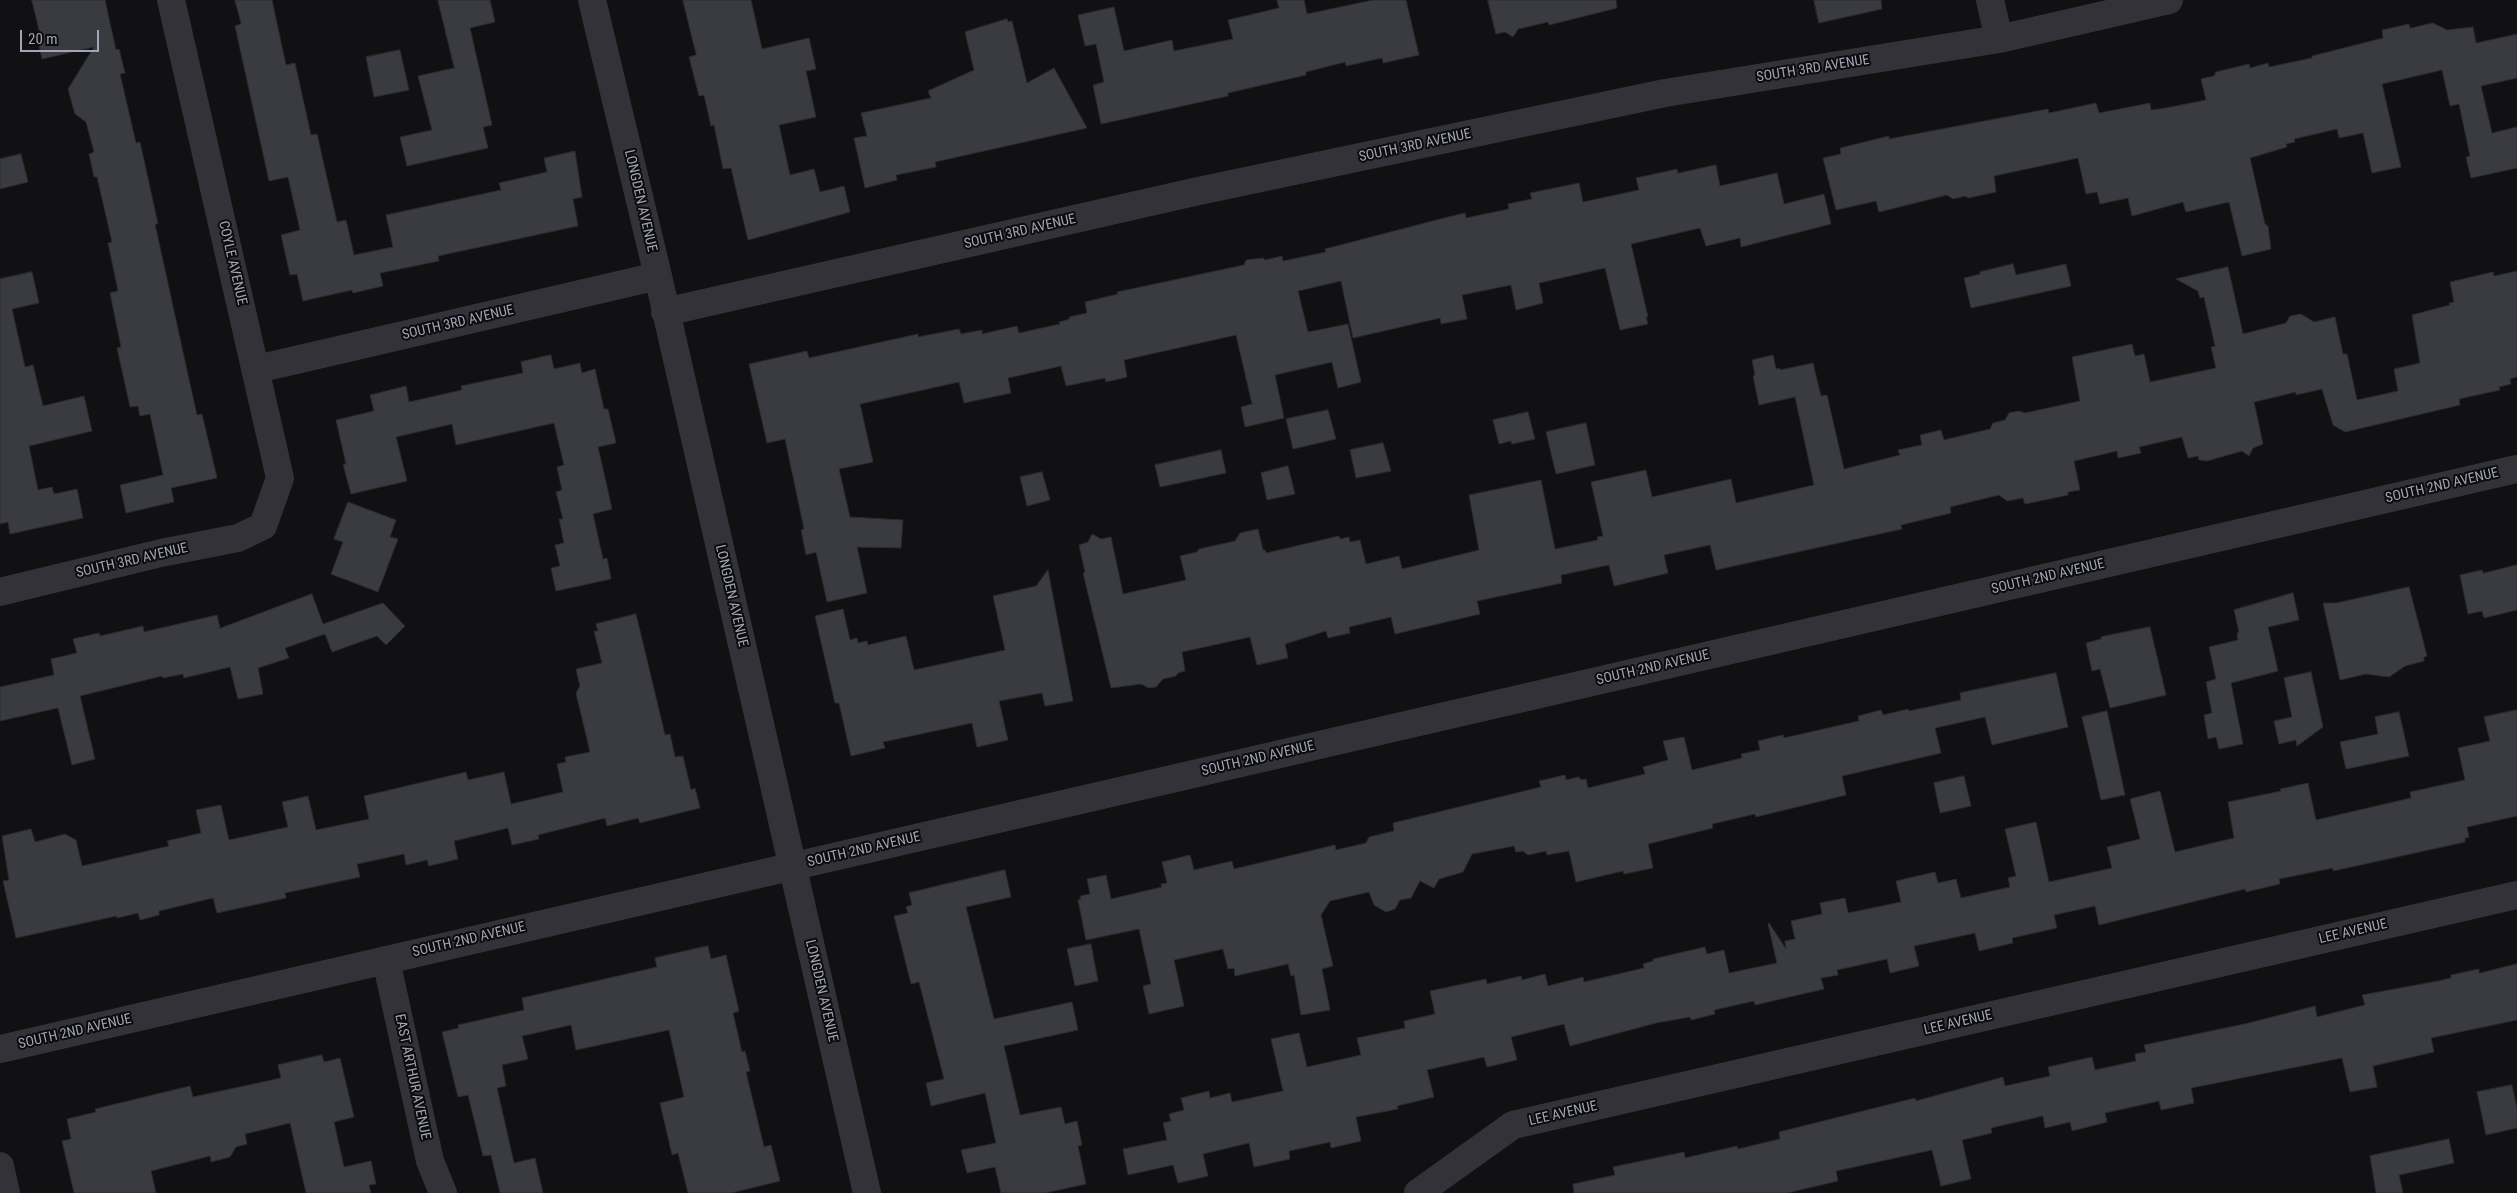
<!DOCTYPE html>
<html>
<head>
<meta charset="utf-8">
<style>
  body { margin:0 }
  #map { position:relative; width:2517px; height:1193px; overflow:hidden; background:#111113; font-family:"Roboto Condensed",sans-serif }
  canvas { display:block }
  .scale { position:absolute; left:20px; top:30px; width:79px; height:22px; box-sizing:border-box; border:2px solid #a1a5b5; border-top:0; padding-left:6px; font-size:15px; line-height:18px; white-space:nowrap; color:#a1a5b5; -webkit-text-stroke:4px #0c0c0e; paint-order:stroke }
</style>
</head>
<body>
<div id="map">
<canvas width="2517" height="1193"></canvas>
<div class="scale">20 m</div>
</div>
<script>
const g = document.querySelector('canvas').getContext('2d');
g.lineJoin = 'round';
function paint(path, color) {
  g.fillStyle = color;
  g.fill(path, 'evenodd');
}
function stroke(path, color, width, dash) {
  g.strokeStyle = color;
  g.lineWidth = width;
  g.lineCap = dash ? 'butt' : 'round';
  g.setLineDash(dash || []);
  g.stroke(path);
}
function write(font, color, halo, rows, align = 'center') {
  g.font = font + ' "Roboto Condensed",sans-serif';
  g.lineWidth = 4;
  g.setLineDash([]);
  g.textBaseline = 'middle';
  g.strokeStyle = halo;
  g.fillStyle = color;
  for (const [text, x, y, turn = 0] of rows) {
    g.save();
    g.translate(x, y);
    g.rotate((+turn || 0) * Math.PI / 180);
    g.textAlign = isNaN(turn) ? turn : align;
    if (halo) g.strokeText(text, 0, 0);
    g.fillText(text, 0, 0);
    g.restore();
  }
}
const building = new Path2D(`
  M 32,0 L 105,0 L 116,50 L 119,49 L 125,73 L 120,74 L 136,143 L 140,142 L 158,224 L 155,224 L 188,375 L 197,415 L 202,414 L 217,478 L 171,488 L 174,502 L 126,513 L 120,485 L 163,475 L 150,414 L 140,416 L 138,406 L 130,407 L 117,348 L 121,347 L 110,293 L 118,291 L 108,243 L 112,242 L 97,177 L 94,177 L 89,154 L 94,152 L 86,122 L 75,114 L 68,89 L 94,47 L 42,59 L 37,36 L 40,35 Z
  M 235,0 L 272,0 L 286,65 L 295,63 L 311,135 L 317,134 L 337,222 L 346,220 L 354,255 L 393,247 L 386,215 L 501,190 L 499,183 L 547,172 L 544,158 L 575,151 L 582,197 L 573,199 L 578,226 L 438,256 L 439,261 L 380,273 L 383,286 L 353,293 L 352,290 L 303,301 L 297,274 L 290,275 L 281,235 L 300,230 L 288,177 L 269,181 L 235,26 L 241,24 Z
  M 438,0 L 490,0 L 495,22 L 470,28 L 492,125 L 483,127 L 488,148 L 407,166 L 400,137 L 432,130 L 418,76 L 454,68 Z
  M 683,0 L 751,0 L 762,49 L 809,38 L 816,69 L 806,71 L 816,117 L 779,125 L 790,175 L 814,169 L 820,192 L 844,186 L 850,212 L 748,240 L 731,168 L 723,169 L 714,125 L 711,126 L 704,95 L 699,96 L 689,57 L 696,55 Z
  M 1277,0 L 1304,0 L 1307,14 L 1373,0 L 1406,0 L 1419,55 L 1383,63 L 1382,58 L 1346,66 L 1345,62 L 1306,72 L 1306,75 L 1228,93 L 1228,96 L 1101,124 L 1093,85 L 1104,82 L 1096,44 L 1085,46 L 1078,15 L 1114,7 L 1124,51 L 1172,40 L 1174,51 L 1233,39 L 1228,20 L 1279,8 Z
  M 1488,0 L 1616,0 L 1617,8 L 1549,25 L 1548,22 L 1518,29 L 1513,37 L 1505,32 L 1496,34 Z
  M 1814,0 L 1881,0 L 1882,9 L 1819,23 Z
  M 1007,19 L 1008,22 L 1012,21 L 1027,83 L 1054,68 L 1087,128 L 935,162 L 936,167 L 896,175 L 897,180 L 865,188 L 854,138 L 867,136 L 861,113 L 931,98 L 928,91 L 974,70 L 965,32 Z
  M 2433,23 L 2447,30 L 2473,27 L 2476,43 L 2517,34 L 2517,78 L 2481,86 L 2492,133 L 2517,127 L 2517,168 L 2471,178 L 2466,157 L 2470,156 L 2459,104 L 2450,106 L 2442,70 L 2382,84 L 2401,167 L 2372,173 L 2363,133 L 2339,138 L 2337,129 L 2294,139 L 2295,142 L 2286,144 L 2287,147 L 2250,158 L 2265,224 L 2268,226 L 2271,249 L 2242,256 L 2229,202 L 2186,212 L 2183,202 L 2132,216 L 2128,198 L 2100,204 L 2097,192 L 2086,194 L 2078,158 L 1994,176 L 1996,192 L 1968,198 L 1965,196 L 1953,199 L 1947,195 L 1879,212 L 1876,201 L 1836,210 L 1823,158 L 1841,154 L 1840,148 L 1889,136 L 1889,139 L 2048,109 L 2049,113 L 2096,103 L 2099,113 L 2150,103 L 2151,110 L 2166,108 L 2206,100 L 2201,79 L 2214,76 L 2216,72 L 2249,64 L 2250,68 L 2268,63 L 2269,67 L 2312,58 L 2312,56 L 2383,38 L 2382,30 L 2409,24 L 2410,28 Z
  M 400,50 L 409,90 L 374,97 L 366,57 Z
  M 21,154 L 28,182 L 0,189 L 0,159 Z
  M 1716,165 L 1720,186 L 1777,173 L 1784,204 L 1824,194 L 1831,224 L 1741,247 L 1740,238 L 1706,246 L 1700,228 L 1631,244 L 1648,317 L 1646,317 L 1648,324 L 1620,330 L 1605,268 L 1539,283 L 1543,303 L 1516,310 L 1511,285 L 1462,295 L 1467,319 L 1441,324 L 1440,318 L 1353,338 L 1341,281 L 1298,291 L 1308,332 L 1348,324 L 1361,382 L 1338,388 L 1332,362 L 1275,375 L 1284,418 L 1245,427 L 1241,407 L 1252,404 L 1236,335 L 1124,360 L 1127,377 L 1106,382 L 1105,378 L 1066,386 L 1061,366 L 1008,378 L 1011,393 L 964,403 L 959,382 L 860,404 L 873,462 L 839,469 L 850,517 L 903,520 L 901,548 L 857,547 L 867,593 L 827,602 L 816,552 L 806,555 L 801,530 L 804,529 L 785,439 L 767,443 L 749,364 L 807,351 L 809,358 L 918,334 L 918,337 L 959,329 L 961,334 L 982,330 L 982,334 L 1017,326 L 1019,333 L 1060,324 L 1059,322 L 1070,319 L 1069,317 L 1087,313 L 1085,302 L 1118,294 L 1117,292 L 1244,265 L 1246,260 L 1263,258 L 1265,260 L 1282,256 L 1283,261 L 1326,252 L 1325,249 L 1448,217 L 1465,213 L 1466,218 L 1509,209 L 1508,204 L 1532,199 L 1530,193 L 1579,183 L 1583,202 L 1639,190 L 1636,178 L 1677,169 L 1678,173 Z
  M 2013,264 L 2016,275 L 2066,264 L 2071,286 L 1971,308 L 1964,278 L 1980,274 L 1980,272 Z
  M 2228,267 L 2243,334 L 2286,323 L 2290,316 L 2301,314 L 2314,322 L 2335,317 L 2343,354 L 2347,354 L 2357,400 L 2398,391 L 2394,369 L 2420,363 L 2412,315 L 2450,305 L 2449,303 L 2454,302 L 2450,282 L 2493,272 L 2494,276 L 2517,271 L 2517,377 L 2510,379 L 2511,384 L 2499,387 L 2500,390 L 2459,399 L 2460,405 L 2345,432 L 2333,425 L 2322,389 L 2296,395 L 2296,392 L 2254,402 L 2263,444 L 2253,448 L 2249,456 L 2242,451 L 2207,461 L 2199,460 L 2198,456 L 2188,458 L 2182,437 L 2139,447 L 2141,453 L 2118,458 L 2117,451 L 2074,461 L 2080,490 L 2068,492 L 2068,495 L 2025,504 L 2023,498 L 2007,501 L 1999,495 L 1950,507 L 1951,513 L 1901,525 L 1902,529 L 1716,570 L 1710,545 L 1664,555 L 1668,573 L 1614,586 L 1609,565 L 1561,575 L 1562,583 L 1477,601 L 1480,614 L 1395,634 L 1391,617 L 1349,627 L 1350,633 L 1328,638 L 1326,631 L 1285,644 L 1288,658 L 1257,665 L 1250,637 L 1182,652 L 1185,671 L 1178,673 L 1176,676 L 1163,679 L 1156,687 L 1149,688 L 1141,684 L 1111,688 L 1083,573 L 1085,572 L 1079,545 L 1088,542 L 1092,534 L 1101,539 L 1111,537 L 1123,594 L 1186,580 L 1180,556 L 1197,552 L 1199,549 L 1235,541 L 1240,533 L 1258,529 L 1263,550 L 1265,550 L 1266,553 L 1339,536 L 1340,539 L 1349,537 L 1350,542 L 1360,540 L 1366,564 L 1399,556 L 1402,569 L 1479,550 L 1469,495 L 1541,480 L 1555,549 L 1598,540 L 1597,537 L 1603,536 L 1591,482 L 1646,470 L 1652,497 L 1731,479 L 1736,503 L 1814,485 L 1795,397 L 1759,405 L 1753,376 L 1755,375 L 1752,360 L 1773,355 L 1776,369 L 1780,368 L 1780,370 L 1813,363 L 1821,396 L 1827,395 L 1844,469 L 1900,455 L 1898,450 L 1922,445 L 1920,435 L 1941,430 L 1944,440 L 1990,429 L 1993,423 L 2005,420 L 2009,413 L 2019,411 L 2025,413 L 2080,401 L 2072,357 L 2132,344 L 2135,356 L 2144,354 L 2150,382 L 2216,368 L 2211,347 L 2215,346 L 2204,297 L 2200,298 L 2198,291 L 2176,279 Z
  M 32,272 L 39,303 L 12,309 L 25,367 L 33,365 L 43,406 L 84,396 L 92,431 L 29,446 L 38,490 L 52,487 L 54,494 L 77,489 L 83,518 L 10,534 L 8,522 L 0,524 L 0,279 Z
  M 551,355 L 554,369 L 580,363 L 582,373 L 595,369 L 604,409 L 608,409 L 616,443 L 598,447 L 612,509 L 593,514 L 603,559 L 607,558 L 611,579 L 556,591 L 551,568 L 560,566 L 555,545 L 564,543 L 559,519 L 563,519 L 556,492 L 562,490 L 557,467 L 564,465 L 554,423 L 456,445 L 452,424 L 396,437 L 407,481 L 351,494 L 343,464 L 346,464 L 336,420 L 374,411 L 370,395 L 406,386 L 409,402 L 462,390 L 461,386 L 523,373 L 521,362 Z
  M 1328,410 L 1336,439 L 1293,449 L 1286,419 Z
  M 1528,412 L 1535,439 L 1512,444 L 1511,441 L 1499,444 L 1493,420 Z
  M 1586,423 L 1595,465 L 1556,474 L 1546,432 Z
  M 1383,443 L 1391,471 L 1356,478 L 1350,450 Z
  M 1221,450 L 1226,473 L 1160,487 L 1155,465 Z
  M 1288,466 L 1295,494 L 1267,500 L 1261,473 Z
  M 1042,472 L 1050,500 L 1027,506 L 1020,477 Z
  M 348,502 L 396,520 L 390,537 L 398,539 L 378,592 L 331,574 L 343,542 L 334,539 Z
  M 2517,565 L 2517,610 L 2484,618 L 2482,611 L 2468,614 L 2460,575 L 2482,570 L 2483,573 Z
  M 1048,570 L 1073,701 L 1045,706 L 1042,693 L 999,701 L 1008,740 L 977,747 L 972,723 L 883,742 L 885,748 L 851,756 L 839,703 L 835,703 L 815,616 L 843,609 L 850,640 L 857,638 L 858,643 L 867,641 L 868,645 L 906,636 L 914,670 L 1005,650 L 993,596 L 1036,586 Z
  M 2409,587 L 2427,656 L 2424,657 L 2424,661 L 2405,666 L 2389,677 L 2366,674 L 2340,680 L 2323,603 L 2336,603 Z
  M 2293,593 L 2299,620 L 2268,627 L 2278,671 L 2231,683 L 2243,744 L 2219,749 L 2216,737 L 2208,739 L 2204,715 L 2212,713 L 2206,682 L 2216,679 L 2209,647 L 2238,640 L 2237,633 L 2239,632 L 2234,610 Z
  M 312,594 L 323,624 L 383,603 L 405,626 L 386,645 L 377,636 L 332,652 L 325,634 L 285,648 L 289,658 L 258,668 L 263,694 L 238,699 L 230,667 L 184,678 L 183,674 L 163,678 L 162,676 L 80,696 L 95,759 L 72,765 L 58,708 L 0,721 L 0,687 L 54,675 L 51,659 L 77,653 L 73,639 L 99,633 L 100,636 L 143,626 L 144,632 L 217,615 L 220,628 Z
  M 636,614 L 665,735 L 670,734 L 675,757 L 683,756 L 691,790 L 695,788 L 700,808 L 640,823 L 638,818 L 607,826 L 605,818 L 538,835 L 539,839 L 512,845 L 508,828 L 454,841 L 458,859 L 429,866 L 427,860 L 406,865 L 404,854 L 357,864 L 360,877 L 285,893 L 286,898 L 217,913 L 213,898 L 159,911 L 159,915 L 140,920 L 138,913 L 117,918 L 116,916 L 16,938 L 3,881 L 9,880 L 2,836 L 31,829 L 35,842 L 65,834 L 76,840 L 82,866 L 169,846 L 167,841 L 201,833 L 196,810 L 221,805 L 229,840 L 288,827 L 282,802 L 308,796 L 316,830 L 369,819 L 364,796 L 466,772 L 468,780 L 504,772 L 511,804 L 563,792 L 557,764 L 566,762 L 565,757 L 590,752 L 576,693 L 580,686 L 576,669 L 602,663 L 594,631 L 598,631 L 596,624 Z
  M 2150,627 L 2166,695 L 2110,708 L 2100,669 L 2092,671 L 2086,643 L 2101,639 L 2101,637 Z
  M 2311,672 L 2323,727 L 2297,746 L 2296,740 L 2279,744 L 2274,721 L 2292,717 L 2284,678 Z
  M 2056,673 L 2068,727 L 1992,745 L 1985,717 L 1935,728 L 1941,753 L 1842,776 L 1846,795 L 1756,817 L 1755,814 L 1712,824 L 1713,828 L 1648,844 L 1653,868 L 1624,874 L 1623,871 L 1576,882 L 1569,851 L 1547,855 L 1546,851 L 1528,855 L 1523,851 L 1516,852 L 1514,846 L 1472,854 L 1463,872 L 1439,879 L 1434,888 L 1420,881 L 1411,898 L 1400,900 L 1395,909 L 1386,912 L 1374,905 L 1369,892 L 1330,901 L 1321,915 L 1333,966 L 1322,969 L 1330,1010 L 1301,1015 L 1294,975 L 1291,976 L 1288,964 L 1235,976 L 1234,968 L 1228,969 L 1223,949 L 1174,960 L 1184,1006 L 1149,1014 L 1143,986 L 1151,984 L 1139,929 L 1086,940 L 1078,900 L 1081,899 L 1080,896 L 1090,894 L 1087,879 L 1106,875 L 1111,899 L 1162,887 L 1161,884 L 1167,883 L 1162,862 L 1190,855 L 1194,870 L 1232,861 L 1234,869 L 1335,845 L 1336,850 L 1366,843 L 1369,837 L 1394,831 L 1393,823 L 1541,787 L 1539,781 L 1565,775 L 1566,780 L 1579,777 L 1581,780 L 1586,779 L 1588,788 L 1645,774 L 1643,767 L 1668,760 L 1663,741 L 1684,737 L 1692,770 L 1742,758 L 1741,754 L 1760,750 L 1758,741 L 1783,735 L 1784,738 L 1859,721 L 1858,716 L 1881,710 L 1883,715 L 1908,709 L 1909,711 L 1961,700 L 1960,693 Z
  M 2517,710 L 2517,816 L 2467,827 L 2469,837 L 2465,838 L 2465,842 L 2333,871 L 2333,868 L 2279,879 L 2280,884 L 2246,892 L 2245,889 L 2099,925 L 2095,906 L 2054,915 L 2057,928 L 2012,938 L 2013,943 L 1979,951 L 1975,933 L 1914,946 L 1919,966 L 1890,973 L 1887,959 L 1837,970 L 1838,975 L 1821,978 L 1824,989 L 1755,1005 L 1754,1001 L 1714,1010 L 1715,1014 L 1691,1020 L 1690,1017 L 1656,1023 L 1570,1046 L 1564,1024 L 1511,1037 L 1517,1060 L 1487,1067 L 1484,1057 L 1427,1070 L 1434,1097 L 1397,1106 L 1398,1109 L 1356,1117 L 1361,1141 L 1331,1148 L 1330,1142 L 1289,1151 L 1290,1159 L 1254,1167 L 1249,1143 L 1203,1154 L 1208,1176 L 1178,1183 L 1173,1165 L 1128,1175 L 1123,1149 L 1167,1140 L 1163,1123 L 1171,1121 L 1169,1114 L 1184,1110 L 1181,1098 L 1209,1091 L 1210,1098 L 1230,1093 L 1232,1102 L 1283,1091 L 1271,1039 L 1299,1033 L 1307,1067 L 1361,1055 L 1357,1038 L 1405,1028 L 1404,1021 L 1435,1014 L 1430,991 L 1486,979 L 1487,984 L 1521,976 L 1522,980 L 1545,974 L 1548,986 L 1583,977 L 1584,982 L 1644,968 L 1643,964 L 1653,961 L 1653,959 L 1705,947 L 1707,954 L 1724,950 L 1729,973 L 1777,963 L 1768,924 L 1769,923 L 1786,949 L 1785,941 L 1795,939 L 1791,921 L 1822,914 L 1820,903 L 1845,898 L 1848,913 L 1901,902 L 1896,881 L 1935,872 L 1938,883 L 1956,879 L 1961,898 L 2010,887 L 2008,878 L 2016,876 L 2005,829 L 2036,822 L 2049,882 L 2112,868 L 2107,847 L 2140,839 L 2130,799 L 2160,791 L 2175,852 L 2234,838 L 2228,802 L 2281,791 L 2280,789 L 2308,783 L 2316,820 L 2411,798 L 2410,792 L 2465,780 L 2458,748 L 2490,741 L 2484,717 Z
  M 2107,711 L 2125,795 L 2101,800 L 2082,717 Z
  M 2399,712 L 2409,756 L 2346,769 L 2340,742 L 2378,734 L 2375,717 Z
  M 1964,776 L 1971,806 L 1940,813 L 1934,783 Z
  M 1005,870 L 1011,897 L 966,907 L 994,1019 L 1072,1002 L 1078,1030 L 1004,1046 L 1020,1115 L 1061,1107 L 1065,1124 L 1077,1121 L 1082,1145 L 1078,1146 L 1086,1184 L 1045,1193 L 1001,1193 L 995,1167 L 967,1173 L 961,1150 L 996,1143 L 985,1093 L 931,1106 L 926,1083 L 944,1079 L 919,982 L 911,984 L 894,916 L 908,913 L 906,907 L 912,905 L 909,893 Z
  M 1091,944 L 1098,981 L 1075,986 L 1067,949 Z
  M 708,946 L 711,959 L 726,955 L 739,1011 L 733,1013 L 742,1052 L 745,1051 L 750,1071 L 746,1072 L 764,1147 L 771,1145 L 780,1181 L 731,1193 L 688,1193 L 678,1153 L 672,1155 L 660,1103 L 684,1097 L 669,1030 L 576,1050 L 571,1025 L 522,1036 L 528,1059 L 502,1065 L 506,1086 L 497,1088 L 514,1163 L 535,1158 L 543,1193 L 500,1193 L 491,1155 L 483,1156 L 468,1095 L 458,1097 L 442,1032 L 459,1028 L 458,1025 L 524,1010 L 522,998 L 657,967 L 655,958 Z
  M 2517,964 L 2517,1020 L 2431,1038 L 2434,1052 L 2373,1066 L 2377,1087 L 2350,1092 L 2342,1058 L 2191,1088 L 2194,1103 L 2161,1110 L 2159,1101 L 2105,1113 L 2107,1122 L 2072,1131 L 2070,1122 L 2045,1128 L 2043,1116 L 1991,1128 L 1992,1133 L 1962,1140 L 1971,1179 L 1941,1186 L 1932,1150 L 1836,1171 L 1838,1181 L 1787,1193 L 1574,1193 L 1573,1184 L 1615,1175 L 1613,1167 L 1684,1152 L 1685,1158 L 1737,1146 L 1738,1149 L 1780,1139 L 1779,1132 L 1915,1098 L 1916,1101 L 2003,1077 L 2005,1086 L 2050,1076 L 2048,1067 L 2092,1057 L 2095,1070 L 2136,1061 L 2135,1054 L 2146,1052 L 2144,1045 L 2249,1023 L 2315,1006 L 2317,1017 L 2365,1005 L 2362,995 L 2438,981 L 2451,978 L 2451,975 L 2479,969 L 2479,973 Z
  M 322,1055 L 324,1062 L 340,1058 L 354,1117 L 334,1122 L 344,1167 L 371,1161 L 376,1184 L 369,1185 L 371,1193 L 306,1193 L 290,1123 L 245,1134 L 247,1144 L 236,1147 L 230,1157 L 211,1162 L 210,1156 L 151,1171 L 156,1193 L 74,1193 L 62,1141 L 71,1139 L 67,1119 L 96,1112 L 95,1109 L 190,1086 L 193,1097 L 281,1078 L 278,1065 Z
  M 2512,1085 L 2517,1108 L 2517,1128 L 2486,1135 L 2477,1092 Z
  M 2449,1139 L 2454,1163 L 2399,1175 L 2403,1193 L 2376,1193 L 2370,1156 Z`);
const minor = new Path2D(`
  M 592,0 L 658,276 L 867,1193
  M 1990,0 L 1999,39
  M 665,312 L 1194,192 L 1665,93 L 1999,39 L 2169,0
  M 257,369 L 658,276
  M 0,592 L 161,553 L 238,538 L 263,526 L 280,478 L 171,0
  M 386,960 L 430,1161 L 443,1193
  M 0,1049 L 2517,469
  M 0,1166 L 6,1193
  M 1418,1193 L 1513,1125 L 2517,895`);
const streetNames = [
  ["SOUTH 3RD AVENUE",1813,69,-9],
  ["SOUTH 3RD AVENUE",1415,146,-12],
  ["LONGDEN AVENUE",640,201,77],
  ["SOUTH 3RD AVENUE",1020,232,-13],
  ["COYLE AVENUE",232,263,77],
  ["SOUTH 3RD AVENUE",458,323,-13],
  ["SOUTH 2ND AVENUE",2442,486,-13],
  ["SOUTH 3RD AVENUE",132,561,-13],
  ["SOUTH 2ND AVENUE",2048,577,-13],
  ["LONGDEN AVENUE",731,596,77],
  ["SOUTH 2ND AVENUE",1653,668,-13],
  ["SOUTH 2ND AVENUE",1258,759,-13],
  ["SOUTH 2ND AVENUE",864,850,-13],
  ["LEE AVENUE",2353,932,-13],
  ["SOUTH 2ND AVENUE",469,940,-13],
  ["LONGDEN AVENUE",821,991,77],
  ["LEE AVENUE",1958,1023,-13],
  ["SOUTH 2ND AVENUE",75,1032,-13],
  ["EAST ARTHUR AVENUE",412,1077,78],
  ["LEE AVENUE",1563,1114,-13]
];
paint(building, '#3a3b41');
stroke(building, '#2b2b2f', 1);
stroke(minor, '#323238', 28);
write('14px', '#a1a5b5', '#0c0c0e', streetNames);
</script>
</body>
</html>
